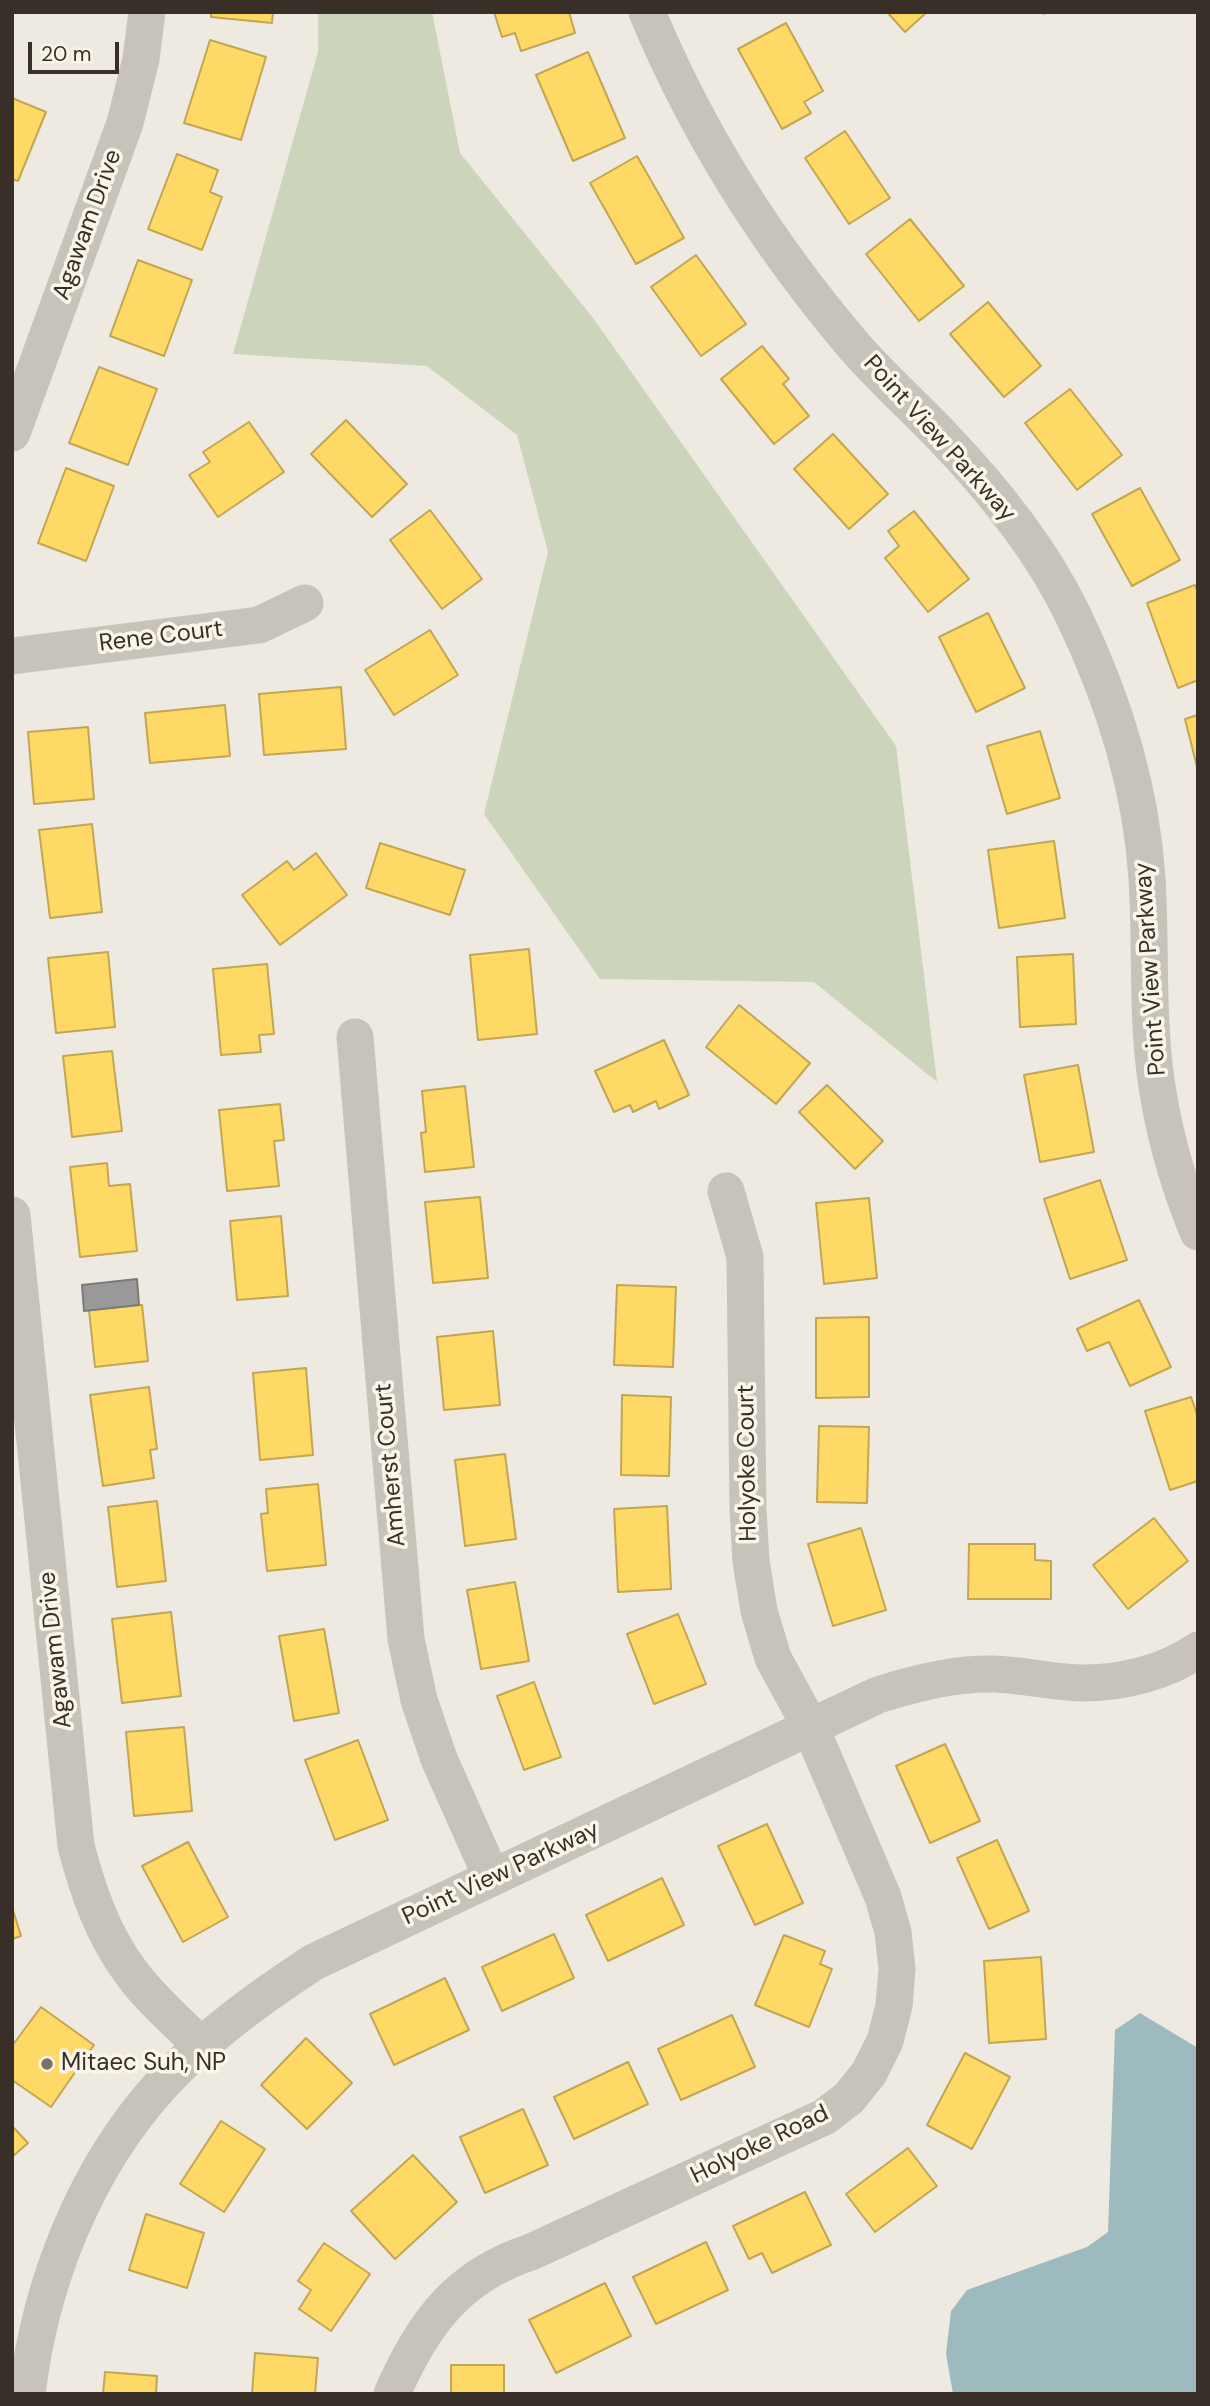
<!DOCTYPE html>
<html>
<head>
<meta charset="utf-8">
<style>
  body { margin:0 }
  #map { position:relative; width:1210px; height:2406px; overflow:hidden; background:#eeeae1; font-family:"DM Sans",sans-serif }
  canvas { display:block }
  .frame { position:absolute; inset:0; border:14px solid #382f28; pointer-events:none }
  .scale { position:absolute; left:28px; top:42px; width:91px; height:32px; box-sizing:border-box; border:4px solid #382f28; border-top:0; padding-left:9px; font-size:21px; line-height:24px; white-space:nowrap; color:#382f28; -webkit-text-stroke:5px #faf5e9; paint-order:stroke }
</style>
</head>
<body>
<div id="map">
<canvas width="1210" height="2406"></canvas>
<div class="frame"></div>
<div class="scale">20 m</div>
</div>
<script>
const g = document.querySelector('canvas').getContext('2d');
g.lineJoin = 'round';
function paint(path, color) {
  g.fillStyle = color;
  g.fill(path, 'evenodd');
}
function stroke(path, color, width, dash) {
  g.strokeStyle = color;
  g.lineWidth = width;
  g.lineCap = dash ? 'butt' : 'round';
  g.setLineDash(dash || []);
  g.stroke(path);
}
function write(font, color, halo, rows, align = 'center') {
  g.font = font + ' "DM Sans",sans-serif';
  g.lineWidth = 7;
  g.setLineDash([]);
  g.textBaseline = 'middle';
  g.strokeStyle = halo;
  g.fillStyle = color;
  for (const [text, x, y, turn = 0] of rows) {
    g.save();
    g.translate(x, y);
    g.rotate((+turn || 0) * Math.PI / 180);
    g.textAlign = isNaN(turn) ? turn : align;
    if (halo) g.strokeText(text, 0, 0);
    g.fillText(text, 0, 0);
    g.restore();
  }
}
const green = new Path2D(`
  M 318,12 L 432,12 L 460,153 L 593,318 L 896,746 L 937,1082 L 814,982 L 600,979 L 484,814 L 548,552 L 517,435 L 427,366 L 233,354 L 318,52 Z`);
const water = new Path2D(`
  M 1140,2013 L 1198,2048 L 1198,2394 L 953,2394 L 946,2354 L 951,2311 L 967,2290 L 1087,2247 L 1108,2232 L 1115,2030 Z`);
const homes = new Path2D(`
  M 211,12 L 273,12 L 272,23 L 211,17 Z
  M 494,12 L 569,12 L 575,33 L 521,51 L 515,33 L 502,37 Z
  M 887,12 L 927,12 L 905,32 Z
  M 786,23 L 823,91 L 804,102 L 811,113 L 782,129 L 738,49 Z
  M 210,40 L 266,57 L 241,140 L 184,123 Z
  M 588,52 L 625,138 L 573,161 L 536,75 Z
  M 12,98 L 46,112 L 18,181 L 12,179 Z
  M 845,131 L 890,198 L 849,224 L 805,158 Z
  M 177,154 L 218,170 L 210,192 L 222,197 L 202,250 L 148,229 Z
  M 637,156 L 684,238 L 636,264 L 590,183 Z
  M 910,219 L 964,286 L 919,321 L 866,254 Z
  M 696,255 L 746,324 L 701,356 L 651,287 Z
  M 138,260 L 192,280 L 164,356 L 110,336 Z
  M 988,302 L 1041,366 L 1004,397 L 950,334 Z
  M 762,346 L 789,379 L 783,384 L 809,416 L 774,444 L 721,379 Z
  M 99,367 L 157,389 L 128,465 L 69,443 Z
  M 1070,389 L 1122,455 L 1077,490 L 1025,423 Z
  M 346,420 L 407,484 L 372,517 L 311,454 Z
  M 249,422 L 284,472 L 218,517 L 189,475 L 210,462 L 203,452 Z
  M 833,434 L 888,494 L 849,529 L 794,469 Z
  M 66,468 L 114,486 L 86,561 L 38,543 Z
  M 1140,488 L 1180,560 L 1132,586 L 1092,514 Z
  M 430,510 L 482,579 L 442,609 L 390,540 Z
  M 914,511 L 969,579 L 928,612 L 885,558 L 899,546 L 888,531 Z
  M 1195,585 L 1198,593 L 1198,680 L 1178,688 L 1147,603 Z
  M 988,613 L 1025,688 L 976,712 L 939,637 Z
  M 430,630 L 458,675 L 394,715 L 365,670 Z
  M 341,687 L 346,749 L 264,755 L 259,694 Z
  M 225,705 L 230,756 L 150,763 L 145,713 Z
  M 1198,715 L 1198,771 L 1185,719 Z
  M 88,727 L 94,799 L 34,804 L 28,732 Z
  M 1040,731 L 1060,798 L 1007,814 L 987,746 Z
  M 92,824 L 102,912 L 50,918 L 39,830 Z
  M 1054,841 L 1065,918 L 999,928 L 988,850 Z
  M 380,843 L 465,870 L 450,915 L 366,888 Z
  M 316,853 L 347,895 L 280,945 L 242,895 L 287,861 L 294,870 Z
  M 529,949 L 537,1034 L 478,1040 L 470,955 Z
  M 108,952 L 115,1027 L 56,1033 L 48,958 Z
  M 1073,954 L 1076,1024 L 1020,1027 L 1017,957 Z
  M 267,964 L 274,1034 L 259,1035 L 261,1052 L 221,1055 L 213,969 Z
  M 739,1005 L 810,1063 L 776,1104 L 706,1047 Z
  M 664,1040 L 689,1095 L 659,1109 L 656,1101 L 633,1112 L 630,1105 L 614,1112 L 595,1071 Z
  M 112,1051 L 122,1131 L 72,1137 L 63,1056 Z
  M 1078,1065 L 1094,1152 L 1040,1162 L 1024,1075 Z
  M 827,1085 L 883,1141 L 855,1169 L 799,1112 Z
  M 465,1086 L 474,1167 L 425,1172 L 421,1133 L 426,1132 L 422,1091 Z
  M 280,1104 L 284,1140 L 274,1141 L 279,1186 L 227,1191 L 219,1110 Z
  M 107,1163 L 109,1186 L 130,1184 L 137,1251 L 80,1257 L 70,1167 Z
  M 1100,1180 L 1127,1260 L 1070,1279 L 1044,1199 Z
  M 480,1197 L 488,1278 L 433,1283 L 425,1202 Z
  M 869,1198 L 877,1278 L 824,1284 L 816,1203 Z
  M 281,1216 L 288,1296 L 237,1300 L 230,1221 Z
  M 617,1285 L 676,1287 L 673,1367 L 614,1365 Z
  M 1139,1300 L 1171,1367 L 1130,1386 L 1109,1342 L 1087,1351 L 1077,1329 Z
  M 139,1305 L 142,1305 L 148,1361 L 95,1367 L 89,1310 Z
  M 869,1317 L 869,1397 L 816,1398 L 816,1318 Z
  M 493,1331 L 500,1405 L 444,1410 L 437,1337 Z
  M 306,1368 L 313,1455 L 260,1460 L 253,1373 Z
  M 149,1387 L 157,1449 L 150,1450 L 154,1478 L 103,1486 L 90,1395 Z
  M 622,1395 L 671,1397 L 669,1476 L 621,1475 Z
  M 1191,1397 L 1198,1417 L 1198,1481 L 1170,1490 L 1145,1411 Z
  M 819,1426 L 869,1427 L 867,1503 L 817,1502 Z
  M 505,1454 L 516,1539 L 465,1546 L 455,1460 Z
  M 318,1484 L 326,1565 L 267,1571 L 261,1514 L 268,1513 L 266,1489 Z
  M 157,1501 L 166,1581 L 117,1587 L 108,1507 Z
  M 667,1506 L 671,1589 L 618,1592 L 614,1509 Z
  M 1154,1518 L 1188,1561 L 1128,1609 L 1093,1565 Z
  M 861,1528 L 886,1610 L 833,1626 L 808,1544 Z
  M 969,1544 L 1035,1544 L 1035,1560 L 1051,1561 L 1051,1599 L 968,1599 Z
  M 515,1582 L 529,1661 L 481,1669 L 467,1590 Z
  M 171,1612 L 181,1696 L 122,1703 L 112,1619 Z
  M 678,1614 L 706,1684 L 654,1704 L 627,1634 Z
  M 324,1629 L 339,1713 L 294,1721 L 279,1636 Z
  M 534,1682 L 561,1757 L 524,1770 L 497,1696 Z
  M 184,1727 L 192,1811 L 134,1816 L 126,1732 Z
  M 358,1740 L 388,1820 L 335,1840 L 305,1760 Z
  M 945,1744 L 980,1821 L 930,1843 L 896,1766 Z
  M 767,1824 L 803,1903 L 755,1925 L 718,1846 Z
  M 997,1840 L 1029,1911 L 989,1929 L 957,1858 Z
  M 188,1842 L 228,1917 L 183,1942 L 142,1866 Z
  M 662,1878 L 684,1925 L 608,1961 L 586,1915 Z
  M 12,1907 L 21,1936 L 12,1939 Z
  M 554,1934 L 574,1978 L 502,2011 L 482,1967 Z
  M 784,1935 L 825,1951 L 820,1964 L 832,1969 L 809,2027 L 755,2005 Z
  M 1041,1957 L 1046,2039 L 989,2043 L 984,1961 Z
  M 445,1978 L 469,2030 L 394,2065 L 370,2014 Z
  M 41,2007 L 94,2045 L 51,2107 L 12,2080 L 12,2046 Z
  M 732,2015 L 755,2067 L 681,2100 L 658,2049 Z
  M 306,2038 L 352,2083 L 307,2129 L 261,2085 Z
  M 965,2053 L 1010,2077 L 972,2149 L 927,2125 Z
  M 628,2062 L 648,2104 L 574,2139 L 554,2097 Z
  M 523,2109 L 548,2165 L 485,2193 L 460,2137 Z
  M 221,2121 L 265,2149 L 224,2212 L 180,2184 Z
  M 12,2126 L 28,2143 L 12,2157 Z
  M 908,2148 L 937,2186 L 875,2232 L 846,2194 Z
  M 413,2155 L 457,2202 L 395,2259 L 351,2211 Z
  M 805,2192 L 831,2245 L 772,2273 L 762,2253 L 749,2259 L 733,2226 Z
  M 146,2214 L 204,2233 L 187,2288 L 129,2270 Z
  M 706,2242 L 728,2290 L 656,2324 L 633,2277 Z
  M 324,2243 L 370,2274 L 331,2331 L 299,2309 L 311,2290 L 298,2281 Z
  M 605,2283 L 631,2336 L 556,2373 L 529,2320 Z
  M 255,2353 L 318,2358 L 315,2394 L 252,2394 Z
  M 451,2365 L 504,2365 L 504,2394 L 451,2394 Z
  M 105,2372 L 157,2376 L 156,2394 L 103,2394 Z`);
const industry = new Path2D(`
  M 137,1279 L 139,1305 L 84,1311 L 82,1285 Z`);
const path = new Path2D(`
  M 1044,12 L 1046,14`);
const minor = new Path2D(`
  M 647,12 C 698,135 768,245 854,346 C 881,377 912,405 941,435 C 992,488 1040,547 1072,613 C 1112,695 1141,787 1147,878 C 1151,943 1147,1008 1155,1072 C 1162,1127 1177,1181 1198,1232
  M 12,433 L 125,123 L 141,59 L 147,12
  M 12,656 L 259,625 L 305,603
  M 355,1037 L 406,1639 L 419,1700 L 439,1759 L 492,1878
  M 12,1215 L 76,1846 C 88,1891 102,1933 130,1971 C 149,1998 178,2022 201,2046
  M 27,2394 C 40,2283 85,2169 161,2085 C 206,2036 259,1998 314,1962 L 878,1695 C 915,1683 955,1673 994,1674 C 1025,1675 1055,1683 1085,1683 C 1122,1683 1167,1672 1198,1650
  M 392,2394 C 422,2325 457,2276 531,2252 L 824,2117 L 849,2098 L 869,2073 L 885,2041 L 894,2006 L 897,1969 L 893,1932 L 883,1897 L 810,1726 L 773,1658 L 759,1611 L 751,1561 L 748,1510 L 745,1257 L 726,1191`);
const markers = [
  [47,2064,7,"#787069"]
];
const streetNames = [
  ["Agawam Drive",88,225,-70],
  ["Point View Parkway",939,439,48],
  ["Rene Court",161,637,-7],
  ["Point View Parkway",1151,969,-94],
  ["Holyoke Court",748,1463,-91],
  ["Amherst Court",391,1465,-95],
  ["Agawam Drive",56,1650,-96],
  ["Point View Parkway",501,1874,-25],
  ["Holyoke Road",760,2145,-26]
];
const poiNames = [
  ["Mitaec Suh, NP",61,2064]
];
paint(green, '#ccd4bb');
paint(water, '#9dbbbf');
paint(homes, '#ffd966');
stroke(homes, '#c3a653', 2);
paint(industry, '#999');
stroke(industry, '#7c7977', 2);
stroke(path, '#bfbab3', 4.5, [3.5, 3.5]);
stroke(minor, '#c7c2ba', 37);
for (const [x, y, r, color] of markers) {
  const dot = new Path2D();
  dot.arc(x, y, r, 0, 2 * Math.PI);
  g.fillStyle = color;
  g.fill(dot);
  stroke(dot, '#faf5e9', 2.5);
}
write('24px', '#382f28', '#faf5e9', streetNames);
write('24px', '#382f28', '#faf5e9', poiNames, 'left');
</script>
</body>
</html>
